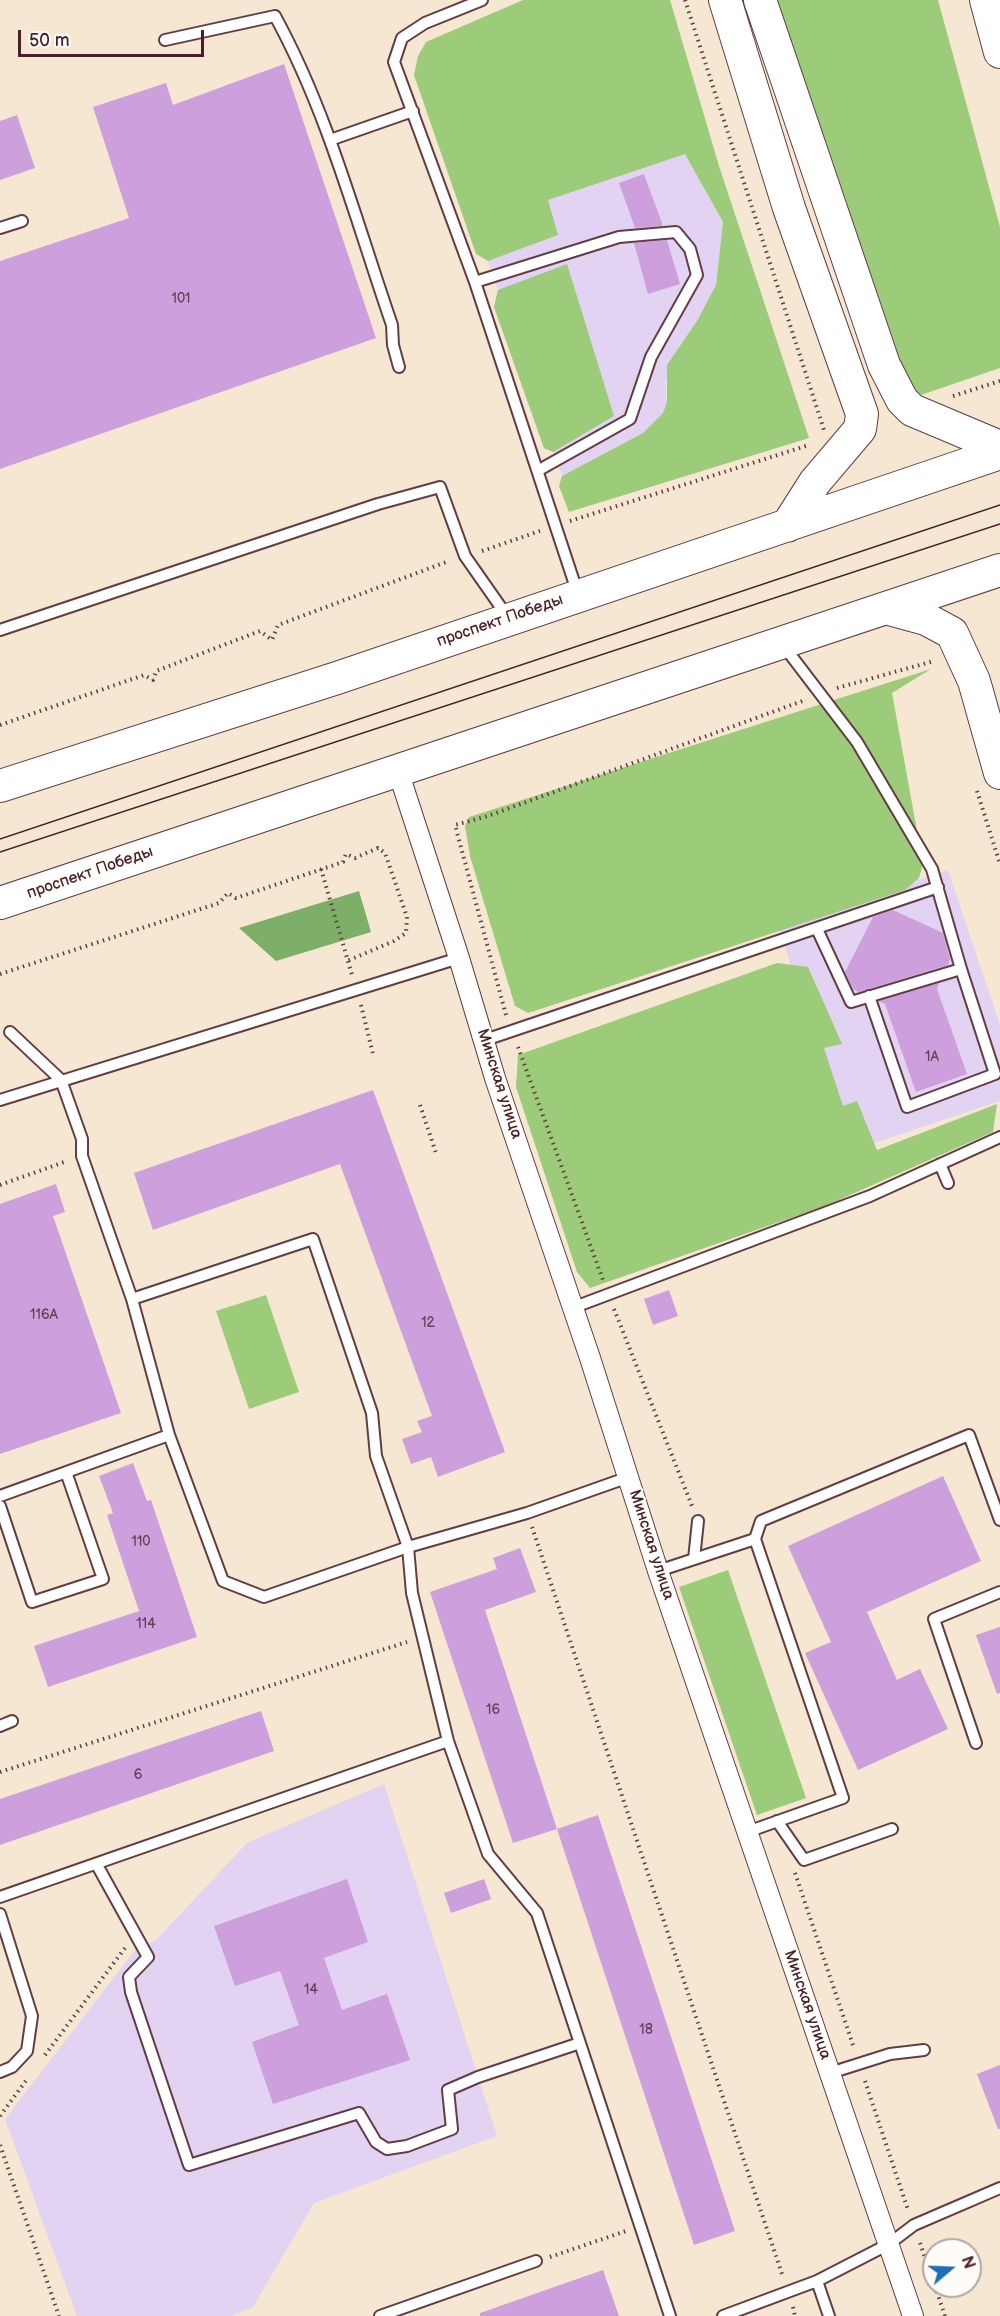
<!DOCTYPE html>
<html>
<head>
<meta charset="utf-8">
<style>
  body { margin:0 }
  #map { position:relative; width:1000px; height:2316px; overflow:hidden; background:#f5e7d1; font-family:"Balsamiq Sans",sans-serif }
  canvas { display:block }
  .north { position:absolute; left:922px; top:2238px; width:60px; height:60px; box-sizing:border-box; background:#fdfcf7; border:2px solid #b5a4a5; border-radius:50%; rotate:71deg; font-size:16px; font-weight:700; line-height:24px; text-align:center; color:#4a1f2b }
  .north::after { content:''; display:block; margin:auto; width:21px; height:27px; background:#1f6fb2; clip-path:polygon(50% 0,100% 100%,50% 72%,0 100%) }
  .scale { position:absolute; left:18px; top:30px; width:186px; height:27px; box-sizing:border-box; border:3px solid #4a1f2b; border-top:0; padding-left:8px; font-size:18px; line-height:21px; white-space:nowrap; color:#4a1f2b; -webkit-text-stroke:4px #fdfcf7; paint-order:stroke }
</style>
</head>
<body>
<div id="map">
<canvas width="1000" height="2316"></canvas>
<div class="north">N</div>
<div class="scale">50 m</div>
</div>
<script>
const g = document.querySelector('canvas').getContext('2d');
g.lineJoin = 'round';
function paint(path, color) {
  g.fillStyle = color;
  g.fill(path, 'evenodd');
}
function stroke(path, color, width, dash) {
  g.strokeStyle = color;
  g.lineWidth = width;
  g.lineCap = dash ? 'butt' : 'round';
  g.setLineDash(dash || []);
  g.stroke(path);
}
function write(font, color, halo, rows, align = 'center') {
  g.font = font + ' "Balsamiq Sans",sans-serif';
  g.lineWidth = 4.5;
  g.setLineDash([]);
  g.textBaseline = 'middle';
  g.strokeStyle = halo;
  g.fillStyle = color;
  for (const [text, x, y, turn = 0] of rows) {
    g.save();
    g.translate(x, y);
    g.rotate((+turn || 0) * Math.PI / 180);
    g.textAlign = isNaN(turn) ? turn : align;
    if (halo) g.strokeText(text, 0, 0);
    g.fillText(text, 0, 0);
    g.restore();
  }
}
const built = new Path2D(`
  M 685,153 L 723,222 L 716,285 L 665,383 L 667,402 L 663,413 L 643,433 L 562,476 L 553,452 L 544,448 L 494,307 L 498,290 L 488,261 L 558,235 L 547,200 Z
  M 948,870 L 1000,1025 L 1000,1101 L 853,1150 L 778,927 Z
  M 384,1784 L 497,2136 L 314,2203 L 253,2307 L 231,2316 L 77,2316 L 5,2119 L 136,1949 L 156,1940 L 247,1843 Z`);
const green = new Path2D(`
  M 523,0 L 670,0 L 719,166 L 809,438 L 569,512 L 559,486 L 562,476 L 643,433 L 663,413 L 667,402 L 667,365 L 697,321 L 716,285 L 723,222 L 685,154 L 548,200 L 558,235 L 488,261 L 476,254 L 414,75 L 418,56 L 426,42 Z
  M 770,0 L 938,0 L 1000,227 L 1000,368 L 921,395 L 896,370 Z
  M 567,264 L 614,416 L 553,452 L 544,448 L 494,307 L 498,290 Z
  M 931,669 L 892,693 L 923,864 L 919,878 L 905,890 L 528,1013 L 515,1006 L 470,856 L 465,826 L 469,817 Z
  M 777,963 L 808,967 L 842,1044 L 824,1048 L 843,1106 L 857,1101 L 877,1150 L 997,1104 L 993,1132 L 825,1206 L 590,1288 L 577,1272 L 516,1087 L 518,1055 Z
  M 266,1295 L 299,1392 L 249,1409 L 216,1311 Z
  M 728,1570 L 806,1798 L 757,1815 L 679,1587 Z`);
const forest = new Path2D(`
  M 359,891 L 371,932 L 276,961 L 239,928 Z`);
const building = new Path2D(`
  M 284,64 L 376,338 L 0,469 L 0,261 L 129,218 L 93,107 L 166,83 L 173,105 Z
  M 17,115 L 35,168 L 0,180 L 0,121 Z
  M 644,174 L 662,223 L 662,226 L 635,228 L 619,183 Z
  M 667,240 L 680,284 L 648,294 L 634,243 Z
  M 893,910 L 943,933 L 950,959 L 948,965 L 859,992 L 853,989 L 845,972 L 873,917 Z
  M 939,983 L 937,989 L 967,1074 L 916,1092 L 885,1004 L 879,1001 Z
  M 373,1090 L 505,1452 L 438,1477 L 431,1457 L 411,1464 L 402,1439 L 422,1432 L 417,1421 L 432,1416 L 340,1164 L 153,1230 L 134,1173 Z
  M 56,1184 L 65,1212 L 53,1216 L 121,1413 L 0,1454 L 0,1204 Z
  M 669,1290 L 678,1316 L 653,1325 L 644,1299 Z
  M 133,1463 L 147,1501 L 151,1500 L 197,1637 L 48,1687 L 34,1646 L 139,1611 L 107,1515 L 113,1513 L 99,1476 Z
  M 943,1476 L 981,1561 L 867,1612 L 897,1680 L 920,1669 L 948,1729 L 858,1770 L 805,1653 L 831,1642 L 788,1546 Z
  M 520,1548 L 536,1592 L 485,1610 L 557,1829 L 513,1843 L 430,1592 L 497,1569 L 493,1558 Z
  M 1000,1627 L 1000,1693 L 997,1694 L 976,1635 Z
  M 261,1711 L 274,1751 L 0,1845 L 0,1799 Z
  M 598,1815 L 735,2231 L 694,2245 L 557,1829 Z
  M 347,1879 L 368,1942 L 324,1958 L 342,2010 L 387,1994 L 410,2060 L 273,2104 L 252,2042 L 299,2025 L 280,1971 L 235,1986 L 214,1926 Z
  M 484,1879 L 491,1899 L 451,1913 L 444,1893 Z
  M 1000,2065 L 1000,2129 L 998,2129 L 977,2074 Z
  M 603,2270 L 619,2316 L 480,2316 L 480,2313 Z`);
const path = new Path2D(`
  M 685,0 L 824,430
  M 953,396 L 1000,381
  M 570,521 L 809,445
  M 482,551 L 540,531
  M 837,688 L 934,661
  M 0,725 L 144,675 L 153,680 L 156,671 L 260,631 L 272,640 L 278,625 L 449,561
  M 977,791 L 1000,864
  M 321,869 L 352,975
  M 0,974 L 219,903 L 228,893 L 236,898 L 343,862 L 346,854 L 355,858 L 378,848 L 385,853 L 407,917 L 406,933 L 394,941 L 347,961
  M 361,1005 L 373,1054
  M 506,1015 L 455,825 L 488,816 L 805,700
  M 518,1047 L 603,1280
  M 420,1105 L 436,1153
  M 0,1185 L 67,1161
  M 614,1309 L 692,1506
  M 532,1527 L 783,2277
  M 0,1772 L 407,1642
  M 795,1873 L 854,2048
  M 45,2055 L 125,1948
  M 865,2081 L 908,2210
  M 0,2116 L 28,2078
  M 0,2145 L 59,2316
  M 920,2243 L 934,2284
  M 550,2257 L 626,2231
  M 935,2286 L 945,2316
  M 793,2307 L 795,2316`);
const lane = new Path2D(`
  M 482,0 L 425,23 L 402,38 L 394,62 L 475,282 L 578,594
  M 165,40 L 275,16 C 328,113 356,221 392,325 L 393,345 L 399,367
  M 330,140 L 413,111
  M 0,228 L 22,221
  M 475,282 L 619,237 L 676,232 L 690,249 L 697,275 L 651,357 L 630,419 L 539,470
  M 0,630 L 378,504 L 440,487 L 465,556 L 507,616
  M 783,645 L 857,742 L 932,869 L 961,969 L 851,1002 L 817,929
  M 869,996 L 907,1107 L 995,1074 L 961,969
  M 10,1032 L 61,1080 L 82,1139 L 82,1156 L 132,1299 L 169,1435 L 223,1581 L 264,1597 L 408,1547 L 527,1513 L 629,1477
  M 485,1040 L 938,887
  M 0,1100 L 459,958
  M 940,1164 L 948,1183
  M 132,1299 L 313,1239 L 372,1413 L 376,1456 L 408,1547 L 412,1593 L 448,1741 L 488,1854 L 537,1913 L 670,2316
  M 572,1308 L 870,1196 L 1000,1137
  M 0,1496 L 169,1435
  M 0,1506 L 32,1602 L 103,1579 L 66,1472
  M 755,1539 L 761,1521 L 969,1435 L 1000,1520
  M 694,1559 L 698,1521
  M 658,1571 L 755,1539 L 843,1798 L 747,1832
  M 0,1726 L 12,1721
  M 976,1743 L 934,1619 L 1000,1592
  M 777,1821 L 804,1860 L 892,1829
  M 97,1865 L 148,1957 L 129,1977 L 131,1992 L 189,2165 L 359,2113 L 376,2142 L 387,2149 L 407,2146 L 452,2129 L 448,2090 L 478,2077 L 580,2043
  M 0,1897 L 448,1741
  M 0,1914 L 32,2016 L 27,2051 L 12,2067 L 0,2072
  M 830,2073 L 890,2054 L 924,2050
  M 817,2281 L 829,2316
  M 380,2316 L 536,2261
  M 723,2316 L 817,2281 L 889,2244 L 914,2225 L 1000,2188`);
const street = new Path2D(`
  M 398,771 L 459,958 L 495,1078 L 590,1358 L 658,1571 L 913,2316`);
const primary = new Path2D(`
  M 725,0 L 789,208 L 862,414 L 860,429 L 815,482 L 787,526
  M 760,0 L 884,365 L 902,400 L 912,410 L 1000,447
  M 986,0 L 1000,52
  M 886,608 L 926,619 L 952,633 L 974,681 L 1000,773
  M 0,786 L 337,678 L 1000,453
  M 0,903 L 1000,570`);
const tram = new Path2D(`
  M 0,839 L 1000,505
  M 0,852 L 1000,524`);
const numberNames = [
  ["101",181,299],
  ["1А",932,1057],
  ["116А",44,1315],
  ["12",428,1323],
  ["110",141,1542],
  ["114",146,1624],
  ["16",493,1710],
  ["6",138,1775],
  ["14",311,1990],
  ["18",646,2030]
];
const streetNames = [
  ["проспект Победы",500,621,-19],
  ["проспект Победы",90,873,-19],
  ["Минская улица",499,1084,72],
  ["Минская улица",651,1545,72],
  ["Минская улица",807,2005,71]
];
paint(built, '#e3d3f2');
paint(green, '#9ccb79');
paint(forest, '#7daf69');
paint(building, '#cd9fdd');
stroke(lane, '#643d44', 14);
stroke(street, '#643d44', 22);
stroke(primary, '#643d44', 34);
stroke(path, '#643d44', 4, [1.5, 4.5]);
stroke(lane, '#fff', 10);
stroke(street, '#fff', 20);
stroke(primary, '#fff', 32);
stroke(tram, '#4a1f2b', 1.5);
write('14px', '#6b3f58', null, numberNames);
write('16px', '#4a1f2b', '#fdfcf7', streetNames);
</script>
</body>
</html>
